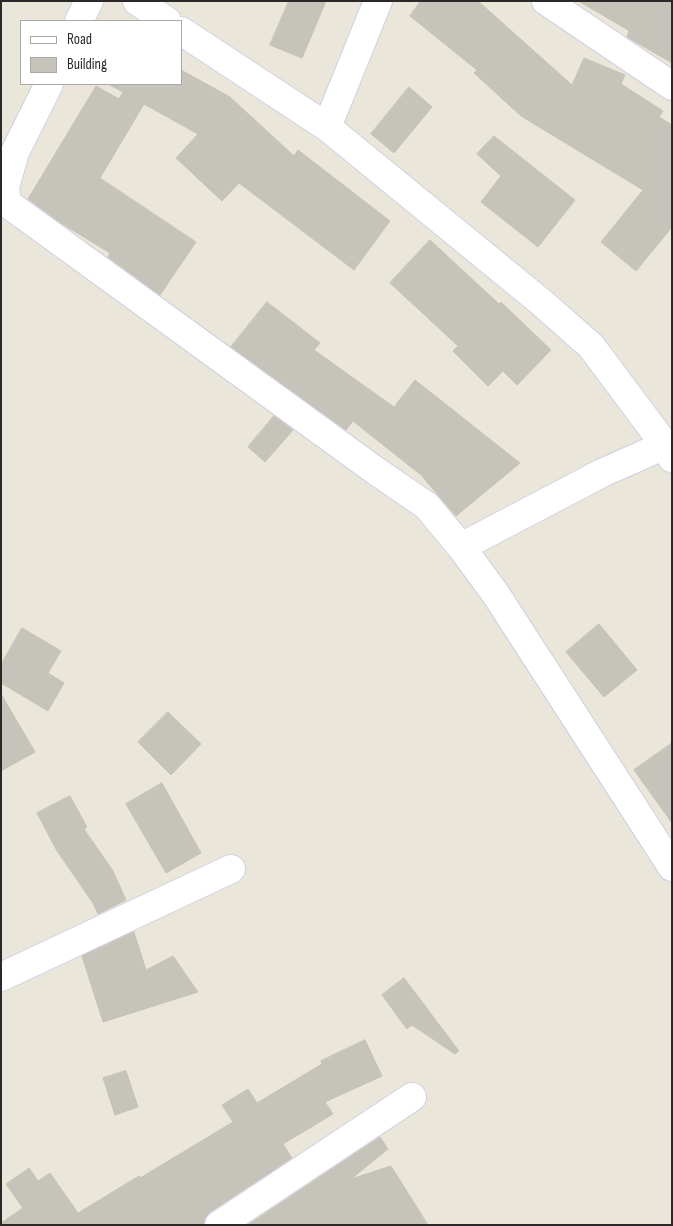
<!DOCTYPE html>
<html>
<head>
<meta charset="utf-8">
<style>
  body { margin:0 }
  #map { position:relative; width:673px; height:1226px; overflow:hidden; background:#ebe6da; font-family:"Sofia Sans Condensed",sans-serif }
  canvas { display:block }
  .frame { position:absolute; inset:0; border:2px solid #292929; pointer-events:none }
  .legend { position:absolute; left:20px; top:20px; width:162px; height:65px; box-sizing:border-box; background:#fff; border:1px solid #a9a9a9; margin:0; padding:6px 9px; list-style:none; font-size:15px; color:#292929 }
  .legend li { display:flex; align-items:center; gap:10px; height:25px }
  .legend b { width:25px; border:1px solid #a9a9a9 }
</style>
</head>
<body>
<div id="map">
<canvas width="673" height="1226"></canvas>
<div class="frame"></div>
<ul class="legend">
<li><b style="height:6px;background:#fff"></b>Road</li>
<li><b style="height:14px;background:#c6c3ba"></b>Building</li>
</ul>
</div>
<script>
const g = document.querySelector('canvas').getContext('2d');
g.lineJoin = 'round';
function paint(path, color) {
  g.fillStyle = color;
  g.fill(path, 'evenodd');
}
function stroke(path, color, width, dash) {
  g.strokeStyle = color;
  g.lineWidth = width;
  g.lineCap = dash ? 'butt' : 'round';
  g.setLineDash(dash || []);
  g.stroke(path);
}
const building = new Path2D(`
  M 289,1 L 326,1 L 302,58 L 270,45 Z
  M 421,1 L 478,1 L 572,85 L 584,58 L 625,75 L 621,84 L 663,111 L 659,117 L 672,125 L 672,227 L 636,271 L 601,242 L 643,190 L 521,116 L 474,73 L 477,70 L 410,16 Z
  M 579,1 L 672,1 L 672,63 L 627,37 L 629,31 Z
  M 181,70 L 230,97 L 294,156 L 298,150 L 390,221 L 354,270 L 239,183 L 222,201 L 176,158 L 198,134 L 144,104 L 100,178 L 196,242 L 160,295 L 108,257 L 110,253 L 61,223 L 28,199 L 96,86 L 119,99 L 123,92 L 108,84 L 181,84 Z
  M 409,87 L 432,107 L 394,153 L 371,134 Z
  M 494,136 L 575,200 L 538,247 L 481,202 L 501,176 L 477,154 Z
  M 430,240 L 499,304 L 501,302 L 551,350 L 517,385 L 503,371 L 488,386 L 453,351 L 458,346 L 390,283 Z
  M 267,302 L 320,343 L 314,350 L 394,407 L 415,380 L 520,463 L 456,516 L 421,475 L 353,421 L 346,430 L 231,347 Z
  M 274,416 L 293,430 L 265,462 L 248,447 Z
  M 599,624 L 637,670 L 604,697 L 566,652 Z
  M 22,628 L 61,651 L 48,673 L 64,683 L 48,711 L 1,683 L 1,665 Z
  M 1,694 L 35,752 L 1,771 Z
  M 168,712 L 201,744 L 171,775 L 138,742 Z
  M 672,743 L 672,823 L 634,770 Z
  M 162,783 L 201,853 L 166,873 L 126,804 Z
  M 70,796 L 87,827 L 84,829 L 113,871 L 126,900 L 98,914 L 93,903 L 57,851 L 37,813 Z
  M 134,932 L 146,970 L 173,956 L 198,992 L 103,1022 L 82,956 Z
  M 404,978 L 459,1051 L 455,1054 L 412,1025 L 407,1029 L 382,995 Z
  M 365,1040 L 382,1076 L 325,1102 L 333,1114 L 283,1144 L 292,1158 L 210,1212 L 205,1218 L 204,1225 L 1,1225 L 1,1223 L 23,1208 L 6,1184 L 29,1168 L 38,1181 L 50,1173 L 78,1213 L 139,1176 L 140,1178 L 233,1122 L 222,1105 L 248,1089 L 257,1103 L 322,1064 L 321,1061 Z
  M 126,1071 L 138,1107 L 115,1115 L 103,1078 Z
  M 380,1137 L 388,1149 L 351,1179 L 391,1166 L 428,1225 L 248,1225 Z`);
const minor = new Path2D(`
  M 137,1 L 167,21
  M 546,1 L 672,86
  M 79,21 L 89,1
  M 181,31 L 327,127 L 541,302 L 591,346 L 665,445 L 672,458
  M 49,84 L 15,152 L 5,187 L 7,203 L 376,471 L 427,506 L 461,547 L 495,593 L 672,867
  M 327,127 L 378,1
  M 461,547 L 602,473 L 665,445 L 672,444
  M 1,977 L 231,869
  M 219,1225 L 412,1097`);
paint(building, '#c6c3ba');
stroke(building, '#c6c2b4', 1);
stroke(minor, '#cfd0e2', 30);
stroke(minor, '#fff', 28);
</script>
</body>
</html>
